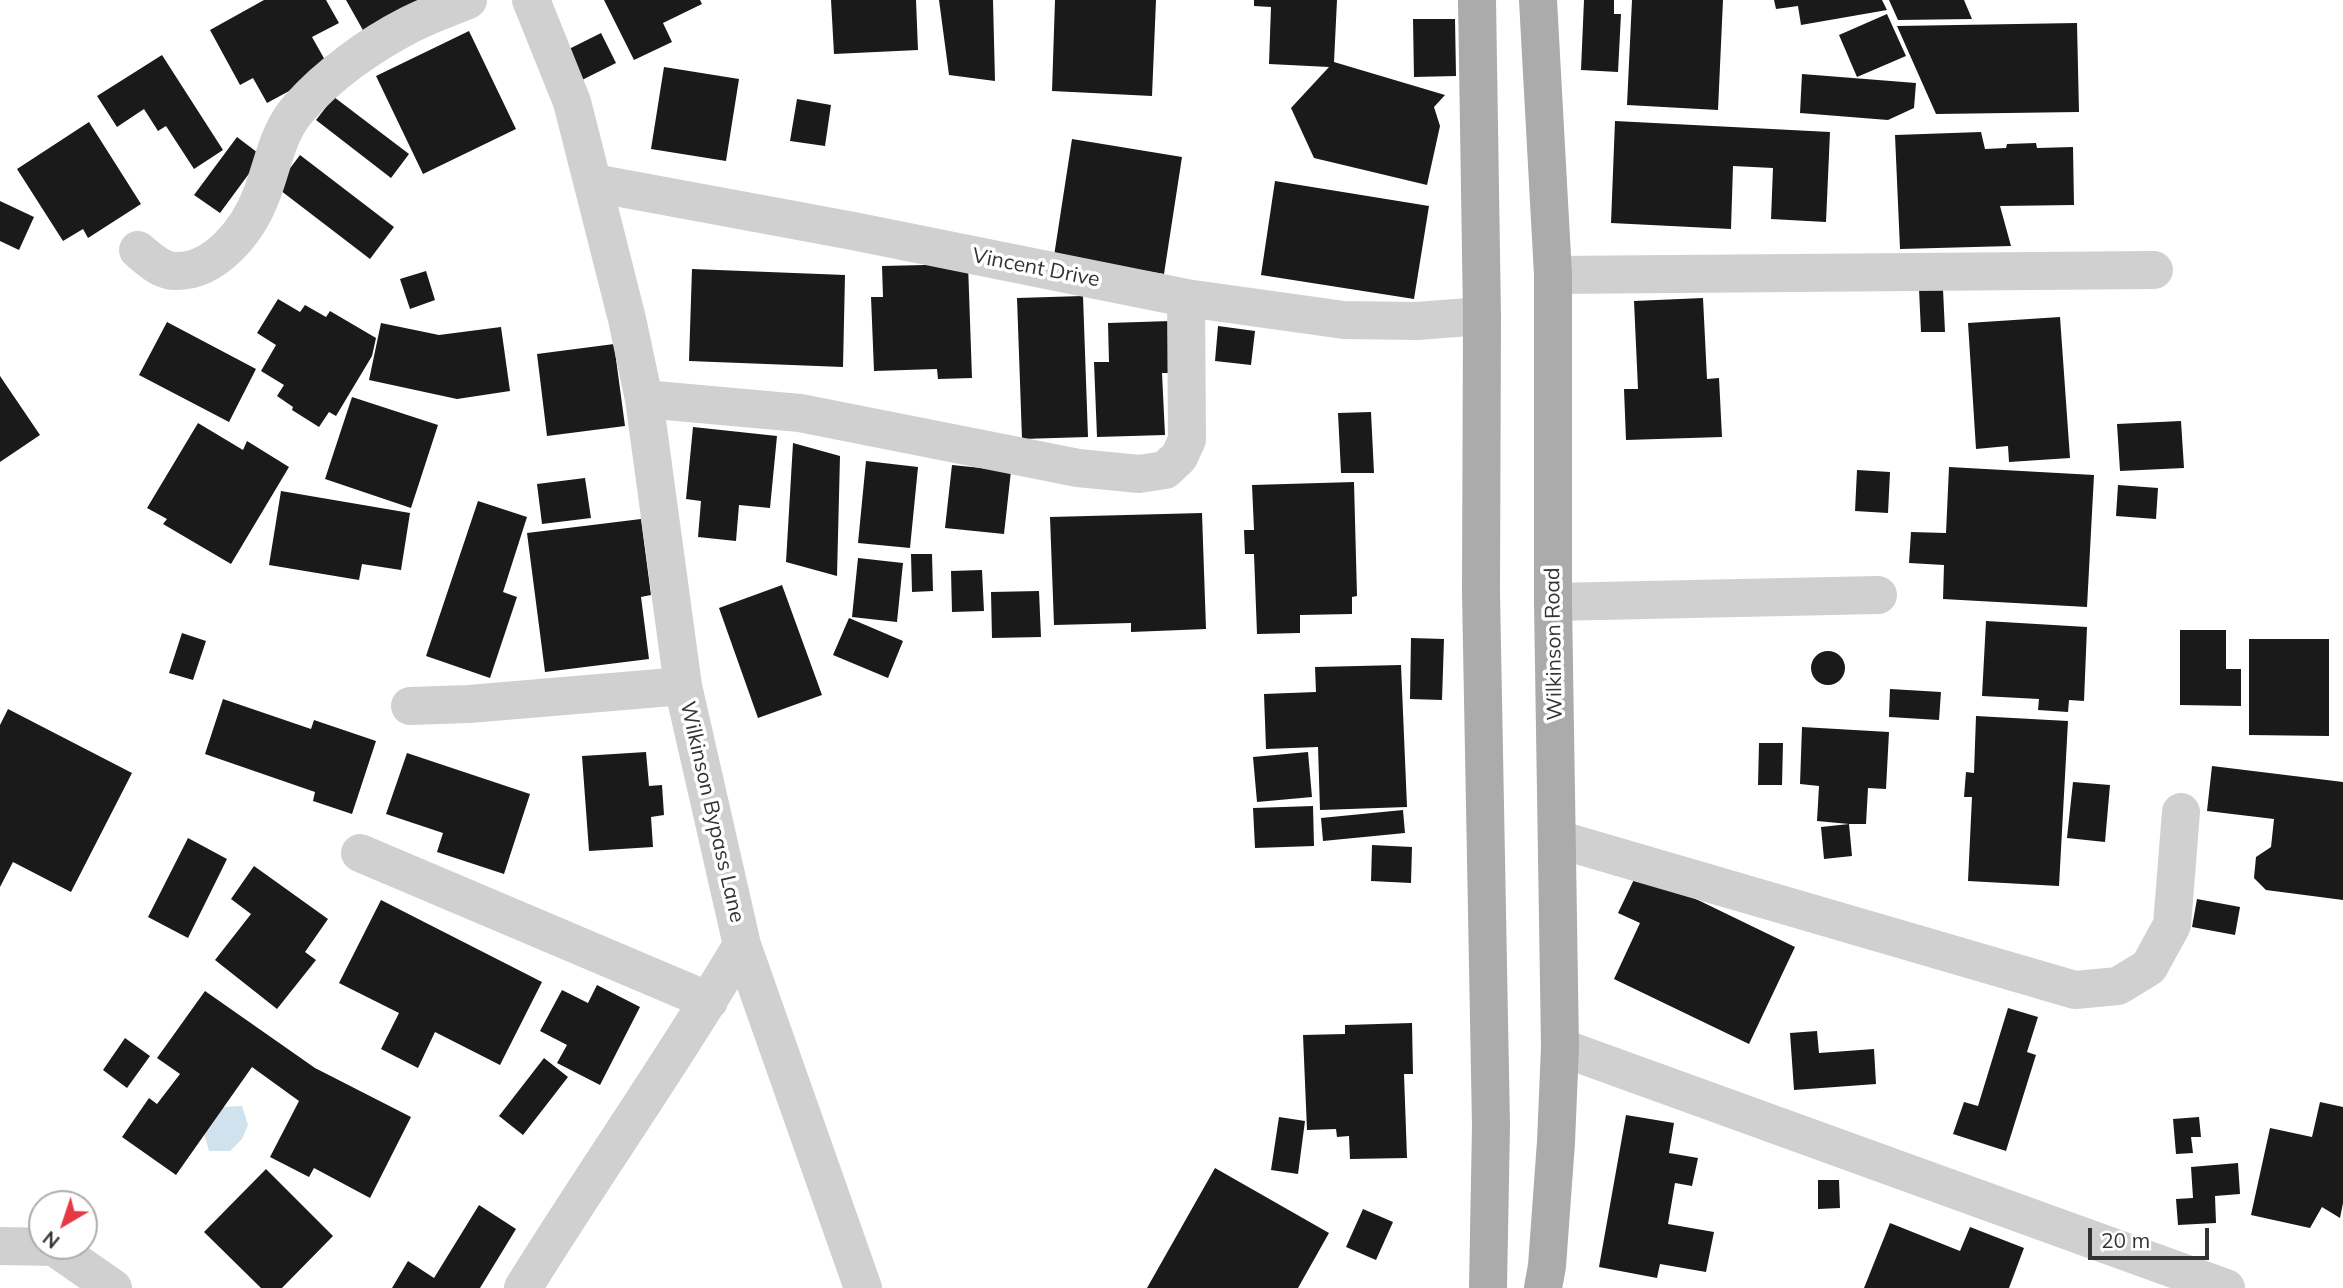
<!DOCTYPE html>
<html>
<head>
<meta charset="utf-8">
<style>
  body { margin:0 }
  #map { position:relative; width:2343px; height:1288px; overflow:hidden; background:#fff; font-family:Mulish,sans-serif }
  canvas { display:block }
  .north { position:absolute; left:28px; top:1190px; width:70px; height:70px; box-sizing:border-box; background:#fff; border:2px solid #adadad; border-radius:50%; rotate:219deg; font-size:19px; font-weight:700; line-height:28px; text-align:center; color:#333 }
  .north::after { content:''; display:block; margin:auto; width:24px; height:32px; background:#e63946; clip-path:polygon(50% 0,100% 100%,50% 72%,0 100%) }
  .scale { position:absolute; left:2088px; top:1228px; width:121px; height:32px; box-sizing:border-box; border:4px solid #333; border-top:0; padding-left:9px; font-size:21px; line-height:24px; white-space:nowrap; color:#333; -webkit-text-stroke:5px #fff; paint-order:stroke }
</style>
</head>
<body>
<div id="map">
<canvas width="2343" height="1288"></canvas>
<div class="north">N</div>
<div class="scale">20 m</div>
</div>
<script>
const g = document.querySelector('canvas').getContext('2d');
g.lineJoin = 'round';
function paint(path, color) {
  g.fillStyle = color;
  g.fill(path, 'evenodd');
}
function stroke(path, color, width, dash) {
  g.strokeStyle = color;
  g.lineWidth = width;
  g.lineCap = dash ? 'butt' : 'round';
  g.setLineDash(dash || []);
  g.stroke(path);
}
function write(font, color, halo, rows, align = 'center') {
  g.font = font + ' Mulish,sans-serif';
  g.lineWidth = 7;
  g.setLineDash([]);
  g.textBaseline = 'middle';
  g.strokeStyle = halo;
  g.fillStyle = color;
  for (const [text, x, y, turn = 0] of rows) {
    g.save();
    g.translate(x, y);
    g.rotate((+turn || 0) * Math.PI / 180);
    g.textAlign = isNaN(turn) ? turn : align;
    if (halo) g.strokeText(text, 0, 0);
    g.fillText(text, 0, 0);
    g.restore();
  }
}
const water = new Path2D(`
  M 242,1106 L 248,1125 L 242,1139 L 230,1151 L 209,1151 L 204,1133 L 222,1107 Z`);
const building = new Path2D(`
  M 264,0 L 326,0 L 339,23 L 312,37 L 330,69 L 267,103 L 253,78 L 240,85 L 210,30 Z
  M 346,0 L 421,0 L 364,32 Z
  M 604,0 L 700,0 L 702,4 L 663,23 L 672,42 L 634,60 Z
  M 831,0 L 916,0 L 918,50 L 834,54 Z
  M 939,0 L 993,0 L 995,81 L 949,75 Z
  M 1055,0 L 1156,0 L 1152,96 L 1052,91 Z
  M 1254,0 L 1337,0 L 1334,62 L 1445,95 L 1434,107 L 1440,126 L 1427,185 L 1314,158 L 1291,108 L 1329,67 L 1269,64 L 1271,7 L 1254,6 Z
  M 1584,0 L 1614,0 L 1614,14 L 1621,14 L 1618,72 L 1581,70 Z
  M 1632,0 L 1723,0 L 1718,110 L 1627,105 Z
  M 1774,0 L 1882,0 L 1887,10 L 1801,25 L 1798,6 L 1776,9 Z
  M 1889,0 L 1964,0 L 1972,19 L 1898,20 Z
  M 1887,14 L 1906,56 L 1857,77 L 1839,35 Z
  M 1413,19 L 1455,19 L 1456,76 L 1414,77 Z
  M 2077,23 L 2079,112 L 1936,114 L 1897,26 Z
  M 469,31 L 516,129 L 423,174 L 376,76 Z
  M 601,33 L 616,63 L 582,80 L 567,50 Z
  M 162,55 L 223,150 L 194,169 L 166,126 L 158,131 L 144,109 L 117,127 L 97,96 Z
  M 664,67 L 739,79 L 726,161 L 651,149 Z
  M 1802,74 L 1916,83 L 1914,108 L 1888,120 L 1800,113 Z
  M 334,97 L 409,154 L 391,178 L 316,120 Z
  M 797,99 L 831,105 L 825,146 L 790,141 Z
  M 1615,121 L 1830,132 L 1826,222 L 1771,219 L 1773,168 L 1733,166 L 1731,229 L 1611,223 Z
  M 89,122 L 141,204 L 88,238 L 83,229 L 63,241 L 17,169 Z
  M 1981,132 L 1985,149 L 2006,148 L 2007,144 L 2036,143 L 2037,148 L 2073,147 L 2074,205 L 2000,206 L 2011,246 L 1900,249 L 1895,135 Z
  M 237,137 L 262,156 L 220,213 L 194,195 Z
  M 1072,139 L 1182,157 L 1164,274 L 1054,256 Z
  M 300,155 L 394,227 L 370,259 L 276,187 Z
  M 1275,181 L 1429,206 L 1414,299 L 1261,275 Z
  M 0,201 L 34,217 L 19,250 L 0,241 Z
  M 968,264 L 972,378 L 938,379 L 937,369 L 874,371 L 871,297 L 883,297 L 882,266 Z
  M 692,269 L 845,275 L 843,367 L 689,361 Z
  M 426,271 L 435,300 L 410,309 L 400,279 Z
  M 1919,289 L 1943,289 L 1945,332 L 1921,332 Z
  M 1083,296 L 1088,437 L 1022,439 L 1017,298 Z
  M 1703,298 L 1707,379 L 1719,378 L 1722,437 L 1626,440 L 1624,389 L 1638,389 L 1634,301 Z
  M 278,299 L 300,312 L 305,305 L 326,317 L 330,311 L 376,338 L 372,356 L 336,416 L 329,412 L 319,427 L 292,410 L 293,407 L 277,396 L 284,385 L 261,371 L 276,345 L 257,333 Z
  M 2060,317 L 2070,458 L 2009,462 L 2008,446 L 1976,449 L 1968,323 Z
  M 1171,321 L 1172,373 L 1162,373 L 1165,435 L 1097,437 L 1094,362 L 1109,362 L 1108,323 Z
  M 167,322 L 256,369 L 229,422 L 139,375 Z
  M 381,323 L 439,335 L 501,327 L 510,391 L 457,399 L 369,380 Z
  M 1218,326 L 1255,331 L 1251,365 L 1215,361 Z
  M 614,344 L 625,426 L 547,436 L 537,354 Z
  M 0,376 L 40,435 L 0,462 Z
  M 352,397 L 438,425 L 411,508 L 325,479 Z
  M 1371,412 L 1374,473 L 1341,473 L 1338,413 Z
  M 2181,421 L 2184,468 L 2120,471 L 2117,424 Z
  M 198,423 L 243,450 L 247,441 L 289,467 L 231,564 L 163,524 L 167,519 L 147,508 Z
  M 693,427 L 777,436 L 770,508 L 739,505 L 736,541 L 698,537 L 701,501 L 686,499 Z
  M 793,443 L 840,456 L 837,576 L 786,562 Z
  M 866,461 L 918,467 L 910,548 L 858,543 Z
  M 952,465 L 1011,471 L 1004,534 L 945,528 Z
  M 1949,467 L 2094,475 L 2087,607 L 1943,599 L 1944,565 L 1909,563 L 1911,532 L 1946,533 Z
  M 1857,470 L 1890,472 L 1888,513 L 1855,511 Z
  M 585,478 L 591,518 L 542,524 L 537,484 Z
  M 1354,482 L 1357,596 L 1352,597 L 1352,614 L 1300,615 L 1300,633 L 1257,634 L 1254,554 L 1245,554 L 1244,530 L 1254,530 L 1252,485 Z
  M 2118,485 L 2158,488 L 2156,519 L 2116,516 Z
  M 281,491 L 410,513 L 401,570 L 362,564 L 359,580 L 269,565 Z
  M 478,501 L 527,517 L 503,592 L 517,597 L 490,678 L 426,656 Z
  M 1202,513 L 1206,629 L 1131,632 L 1131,623 L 1054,625 L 1050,517 Z
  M 641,519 L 651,595 L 641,597 L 649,659 L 545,672 L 527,533 Z
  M 911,554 L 932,554 L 933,591 L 912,592 Z
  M 858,558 L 903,563 L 897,622 L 852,617 Z
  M 982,570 L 984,611 L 952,612 L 951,571 Z
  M 782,585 L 822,695 L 758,718 L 719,608 Z
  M 1039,591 L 1041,637 L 992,638 L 991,592 Z
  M 849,618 L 903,641 L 888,678 L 833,655 Z
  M 1986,621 L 2087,627 L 2084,701 L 2069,700 L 2068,712 L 2038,710 L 2039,699 L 1982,696 Z
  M 2180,630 L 2226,630 L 2226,669 L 2241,669 L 2241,706 L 2180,705 Z
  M 182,633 L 206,641 L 193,680 L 169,673 Z
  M 1411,638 L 1444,639 L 1442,700 L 1410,699 Z
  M 2249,639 L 2329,639 L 2329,736 L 2249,735 Z
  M1811 668a17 17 0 1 1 34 0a17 17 0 1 1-34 0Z
  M 1401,665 L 1407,807 L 1320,810 L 1318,747 L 1266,749 L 1264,694 L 1316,692 L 1315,667 Z
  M 1890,689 L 1941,692 L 1939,720 L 1889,717 Z
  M 223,699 L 311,729 L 314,720 L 376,741 L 352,814 L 313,801 L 315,792 L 205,754 Z
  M 8,709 L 132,773 L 71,892 L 13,862 L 0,887 L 0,725 Z
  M 1976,716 L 2068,721 L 2059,886 L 1968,881 L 1972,797 L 1964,797 L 1966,772 L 1974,773 Z
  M 1802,727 L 1889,732 L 1886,789 L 1868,788 L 1866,824 L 1849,824 L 1852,856 L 1824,859 L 1821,827 L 1849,824 L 1817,821 L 1819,786 L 1800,784 Z
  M 1759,743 L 1783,743 L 1782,785 L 1758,785 Z
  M 646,752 L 649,786 L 662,785 L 664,815 L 651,817 L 653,847 L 589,851 L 582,756 Z
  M 1308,752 L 1312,797 L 1257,802 L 1253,757 Z
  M 407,753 L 530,794 L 504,874 L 437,852 L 443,833 L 386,814 Z
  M 2212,766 L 2343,782 L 2343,900 L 2266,890 L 2254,878 L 2256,857 L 2271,847 L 2274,819 L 2207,811 Z
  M 2073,782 L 2110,785 L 2105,842 L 2067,838 Z
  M 1313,806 L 1314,846 L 1255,848 L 1253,808 Z
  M 1403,810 L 1405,833 L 1323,841 L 1321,818 Z
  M 188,838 L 227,859 L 188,938 L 148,917 Z
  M 1372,845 L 1412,847 L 1411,883 L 1371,881 Z
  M 254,866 L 328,919 L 305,952 L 316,960 L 277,1009 L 215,960 L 251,914 L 231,899 Z
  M 1638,871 L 1795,947 L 1749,1044 L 1614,979 L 1640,923 L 1618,913 Z
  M 2197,899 L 2240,907 L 2235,935 L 2192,927 Z
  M 381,900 L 542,982 L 500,1065 L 435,1032 L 418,1068 L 381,1049 L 399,1013 L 339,983 Z
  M 597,985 L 640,1007 L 600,1085 L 557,1063 L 567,1045 L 540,1031 L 562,990 L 588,1003 Z
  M 205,991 L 315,1068 L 411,1117 L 370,1198 L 314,1168 L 309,1177 L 270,1157 L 299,1101 L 252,1067 L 176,1175 L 122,1137 L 149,1098 L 157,1104 L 180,1074 L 157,1058 Z
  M 2008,1008 L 2038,1017 L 2027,1052 L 2036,1055 L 2006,1151 L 1953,1134 L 1964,1102 L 1978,1106 Z
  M 1412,1023 L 1413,1074 L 1404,1074 L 1407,1158 L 1350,1159 L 1349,1136 L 1337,1137 L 1336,1129 L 1307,1130 L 1303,1035 L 1345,1034 L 1345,1025 Z
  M 1817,1031 L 1819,1053 L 1874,1049 L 1876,1084 L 1794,1090 L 1790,1033 Z
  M 125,1038 L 150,1056 L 127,1088 L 103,1070 Z
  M 544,1058 L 568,1077 L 523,1135 L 499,1116 Z
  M 2320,1102 L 2343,1107 L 2343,1203 L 2340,1218 L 2322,1207 L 2310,1228 L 2251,1215 L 2270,1128 L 2312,1137 Z
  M 1626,1115 L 1674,1123 L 1669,1153 L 1698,1158 L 1692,1186 L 1675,1183 L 1668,1224 L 1714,1232 L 1706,1272 L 1660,1264 L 1657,1278 L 1599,1267 Z
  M 1279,1117 L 1305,1121 L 1298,1174 L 1271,1170 Z
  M 2199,1117 L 2201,1137 L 2191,1137 L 2193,1153 L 2176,1154 L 2173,1119 Z
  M 2238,1163 L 2240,1194 L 2215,1196 L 2216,1223 L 2178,1225 L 2176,1199 L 2193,1198 L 2191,1167 Z
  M 1215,1168 L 1329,1233 L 1298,1288 L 1147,1288 Z
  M 266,1169 L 333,1236 L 282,1288 L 261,1288 L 204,1232 Z
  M 1818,1180 L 1839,1180 L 1840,1208 L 1818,1209 Z
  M 479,1205 L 516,1229 L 480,1288 L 392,1288 L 408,1261 L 434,1278 Z
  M 1363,1209 L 1393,1222 L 1376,1260 L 1346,1247 Z
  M 1890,1223 L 1960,1251 L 1970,1227 L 2024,1248 L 2009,1288 L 1864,1288 Z`);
const minor = new Path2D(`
  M 531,0 L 572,102 L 627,319 L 644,399 L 683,686 L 742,945 L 863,1288
  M 594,183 L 853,231 L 1186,298 L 1344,320 L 1417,321 L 1482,316
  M 138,250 C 148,258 159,270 174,271 C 215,273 248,230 261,196 C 273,166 277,132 299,108 C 328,75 370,45 409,25 C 428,15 449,8 468,0
  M 1553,275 L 2154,270
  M 644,399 L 800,413 L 1078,468 L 1139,474 L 1165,470 L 1179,457 L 1187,440 L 1186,298
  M 1553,602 L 1878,595
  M 410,706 L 469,704 L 683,686
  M 1557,839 L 2075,990 L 2118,986 L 2149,967 L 2172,925 L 2181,812
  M 360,853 L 709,1001
  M 1560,1047 L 2226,1288
  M 0,1246 L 54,1247 L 113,1288
  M 523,1288 C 594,1173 673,1062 742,945`);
const primary = new Path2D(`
  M 1477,0 L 1482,316 L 1481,592 L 1491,1126 L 1488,1288
  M 1538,0 L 1553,275 L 1553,602 L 1560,1047 L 1556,1142 L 1547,1266 L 1543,1288`);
const streetNames = [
  ["Vincent Drive",1036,268,11],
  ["Wilkinson Road",1554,644,-91],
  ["Wilkinson Bypass Lane",712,812,77]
];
paint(water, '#cfe2ee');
paint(building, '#1a1a1a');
stroke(minor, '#d0d0d0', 38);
stroke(primary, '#ababab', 38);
write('21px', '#333', '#fff', streetNames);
</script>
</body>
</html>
